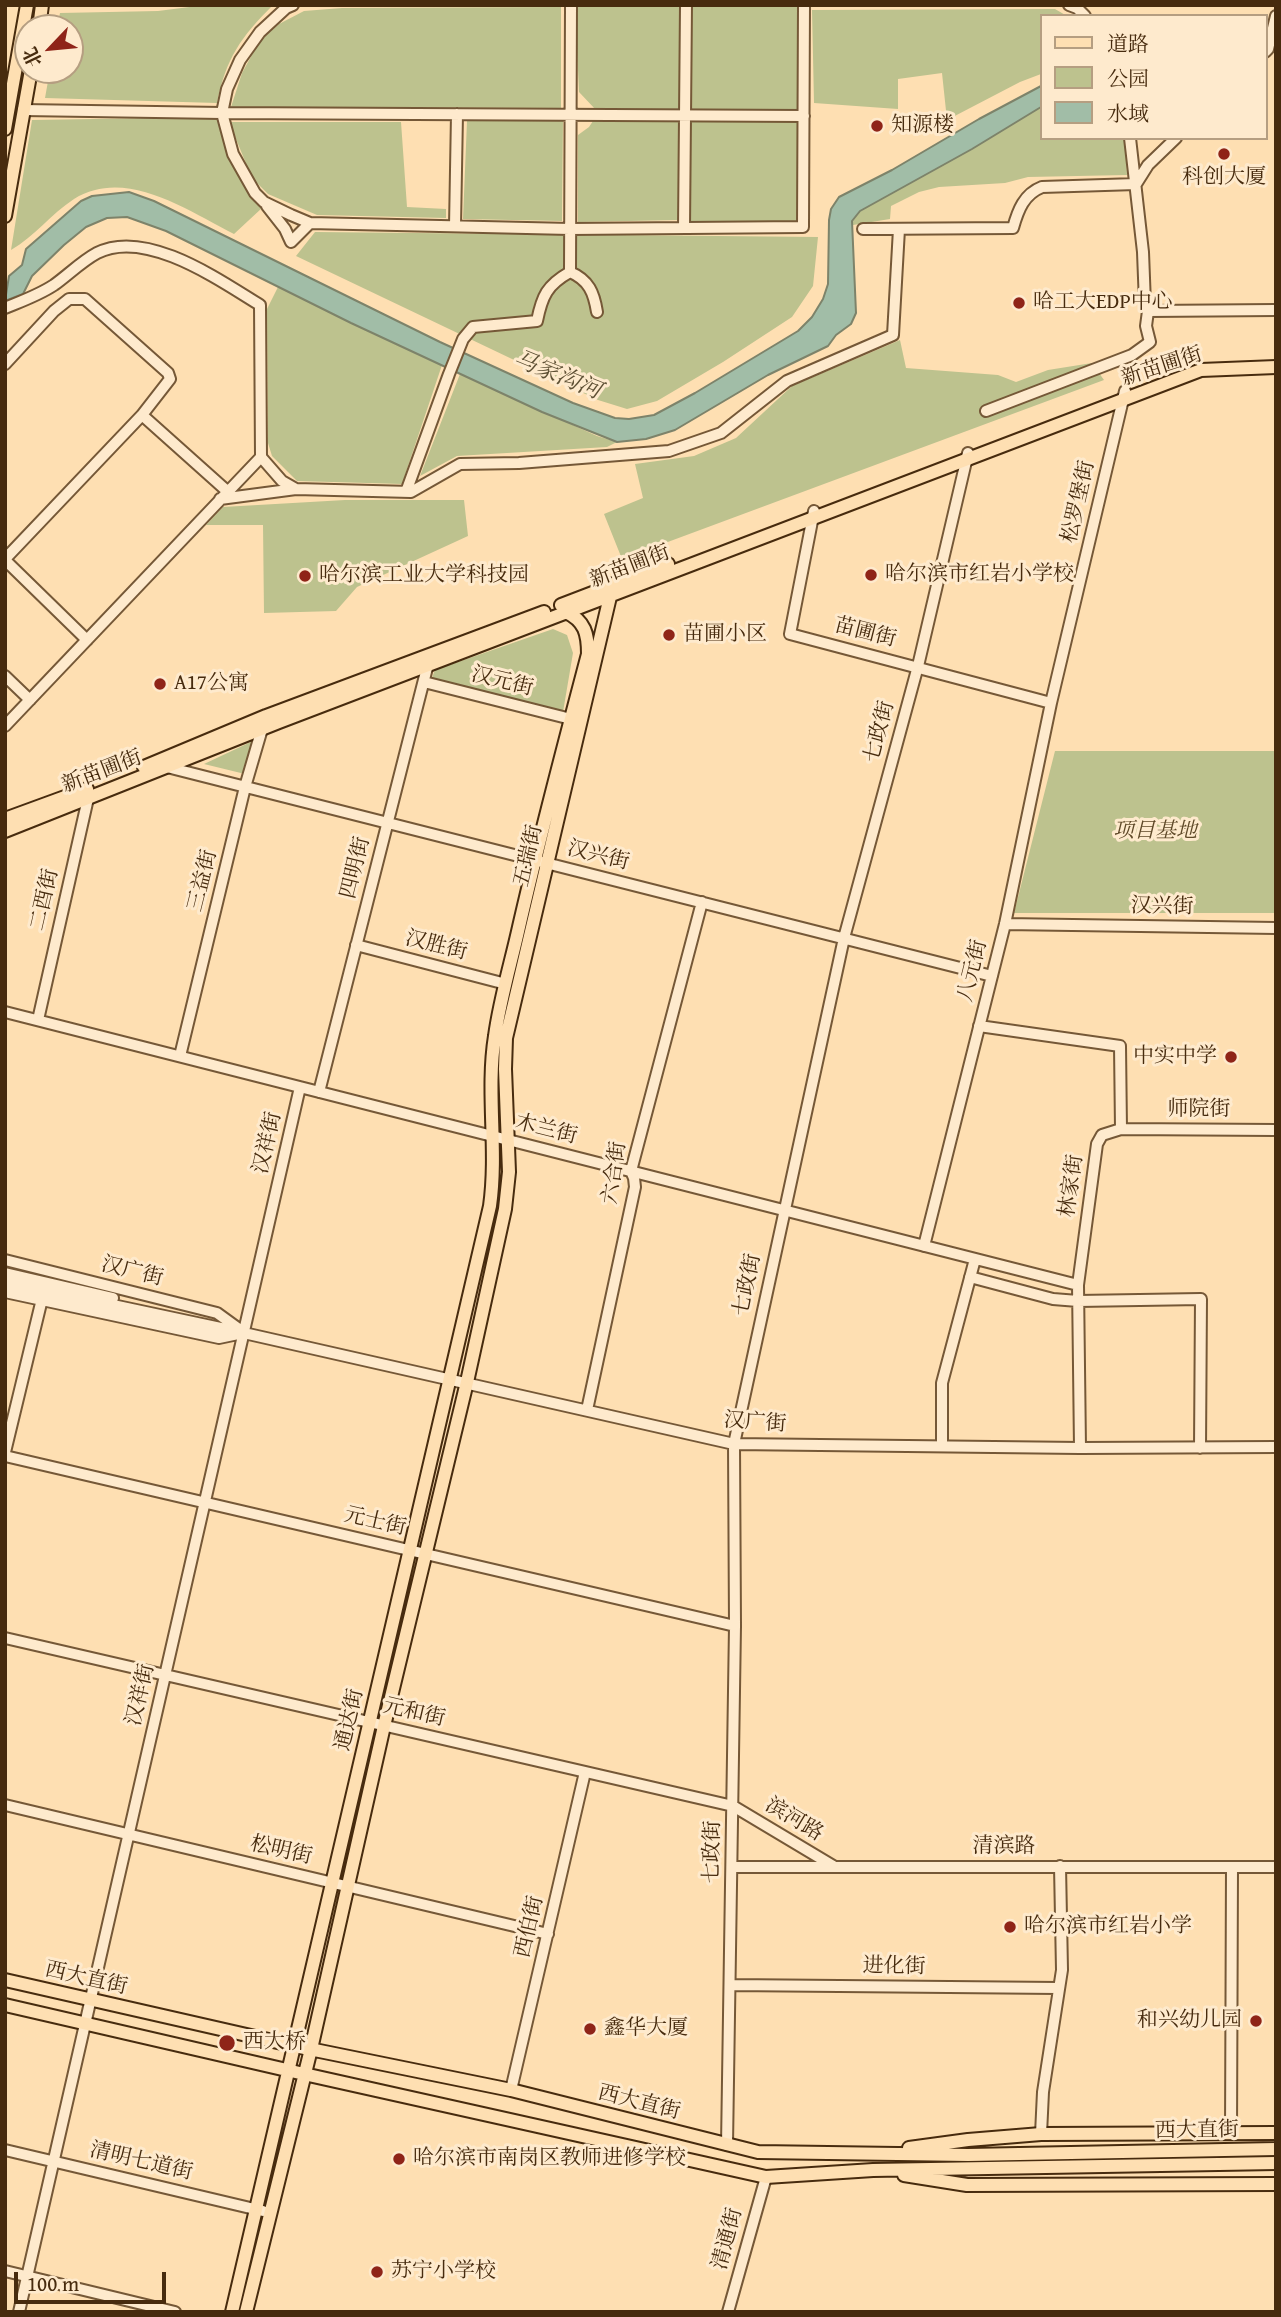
<!DOCTYPE html>
<html>
<head>
<meta charset="utf-8">
<style>
  body { margin:0 }
  #map { position:relative; width:1281px; height:2317px; overflow:hidden; background:#fedfb2; font-family:"Gentium Book Plus","Noto Serif SC",serif }
  canvas { display:block }
  .frame { position:absolute; inset:0; border:7px solid #472b0e; pointer-events:none }
  .legend { position:absolute; left:1040px; top:14px; width:228px; height:126px; box-sizing:border-box; background:#feeacd; border:2px solid #b59e81; margin:0; padding:9px 12px; list-style:none; font-size:21px; color:#472b0e }
  .legend li { display:flex; align-items:center; gap:14px; height:35px }
  .legend b { width:35px; border:2px solid #b59e81 }
  .north { position:absolute; left:14px; top:14px; width:70px; height:70px; box-sizing:border-box; background:#feeacd; border:2px solid #b59e81; border-radius:50%; rotate:244deg; font-size:19px; font-weight:700; line-height:28px; text-align:center; color:#472b0e }
  .north::after { content:''; display:block; margin:auto; width:24px; height:32px; background:#8f2418; clip-path:polygon(50% 0,100% 100%,50% 72%,0 100%) }
  .scale { position:absolute; left:14px; top:2272px; width:152px; height:32px; box-sizing:border-box; border:4px solid #472b0e; border-top:0; padding-left:9px; font-size:21px; line-height:24px; white-space:nowrap; color:#472b0e; -webkit-text-stroke:5px #feeacd; paint-order:stroke }
</style>
</head>
<body>
<div id="map">
<canvas width="1281" height="2317"></canvas>
<div class="frame"></div>
<ul class="legend">
<li><b style="height:9px;background:#fedfb2"></b>道路</li>
<li><b style="height:19px;background:#bdc28e"></b>公园</li>
<li><b style="height:19px;background:#a1bda7"></b>水域</li>
</ul>
<div class="north">北</div>
<div class="scale">100 m</div>
</div>
<script>
const g = document.querySelector('canvas').getContext('2d');
g.lineJoin = 'round';
function paint(path, color) {
  g.fillStyle = color;
  g.fill(path, 'evenodd');
}
function stroke(path, color, width, dash) {
  g.strokeStyle = color;
  g.lineWidth = width;
  g.lineCap = dash ? 'butt' : 'round';
  g.setLineDash(dash || []);
  g.stroke(path);
}
function write(font, color, halo, rows, align = 'center') {
  g.font = font + ' "Gentium Book Plus","Noto Serif SC",serif';
  g.lineWidth = 6;
  g.setLineDash([]);
  g.textBaseline = 'middle';
  g.strokeStyle = halo;
  g.fillStyle = color;
  for (const [text, x, y, turn = 0] of rows) {
    g.save();
    g.translate(x, y);
    g.rotate((+turn || 0) * Math.PI / 180);
    g.textAlign = isNaN(turn) ? turn : align;
    if (halo) g.strokeText(text, 0, 0);
    g.fillText(text, 0, 0);
    g.restore();
  }
}
const green = new Path2D(`
  M 205,5 L 273,5 C 241,37 226,58 217,103 L 45,98 L 50,70 L 70,70 L 70,28 L 57,28 L 60,13 L 158,11 Z
  M 575,5 L 683,5 L 682,109 L 596,110 L 579,92 Z
  M 691,5 L 800,6 L 798,112 L 689,111 Z
  M 561,7 L 561,108 L 231,107 L 242,73 L 259,42 L 279,24 L 304,11 L 342,8 Z
  M 1055,9 L 1067,16 L 1041,16 L 1041,74 L 1020,82 L 947,120 L 942,73 L 898,79 L 898,109 L 814,103 L 812,10 Z
  M 1041,107 L 1041,138 L 1125,138 L 1127,175 L 1028,177 L 1005,183 L 939,187 L 919,192 L 891,206 L 890,219 L 853,225 L 852,221 L 860,211 L 972,149 Z
  M 218,117 C 227,153 239,179 262,208 L 234,234 C 186,210 126,167 74,199 C 51,214 35,236 11,250 L 32,120 Z
  M 595,118 L 682,119 L 679,220 L 578,222 L 578,135 L 589,127 Z
  M 689,119 L 799,120 L 798,221 L 688,223 Z
  M 563,120 L 562,221 L 463,219 L 467,121 Z
  M 229,122 L 401,122 L 407,207 L 446,209 L 446,218 L 317,215 L 268,194 L 252,178 Z
  M 315,232 L 818,237 L 813,286 L 792,317 L 723,362 L 657,401 L 627,409 L 598,400 L 296,256 Z
  M 278,287 L 442,365 L 402,484 L 297,481 L 272,456 L 268,443 L 267,309 Z
  M 900,340 L 906,368 L 998,375 L 1016,382 L 1048,370 L 1092,363 L 1104,380 L 622,559 L 604,514 L 643,498 L 635,464 L 694,456 L 736,438 L 792,386 Z
  M 460,374 L 597,436 L 617,442 L 607,447 L 457,456 L 420,476 Z
  M 345,500 L 464,500 L 468,536 L 357,587 L 336,611 L 264,613 L 263,525 L 206,525 L 223,507 Z
  M 553,629 L 567,635 L 573,653 L 563,712 L 431,680 L 435,670 Z
  M 255,740 L 245,774 L 204,764 Z
  M 1055,751 L 1276,751 L 1276,913 L 1014,913 Z`);
const water = new Path2D(`
  M 1041,86 L 1041,107 L 972,149 L 860,211 L 852,221 L 856,313 L 851,324 L 836,335 L 828,346 L 768,375 L 675,430 L 646,439 L 617,442 L 542,412 L 351,323 L 166,231 L 127,217 L 107,218 L 86,227 L 64,245 L 32,276 L 23,294 L 5,301 L 9,276 L 22,265 L 26,249 L 81,201 L 92,196 L 129,192 L 154,201 L 440,342 L 573,403 L 615,418 L 629,419 L 654,415 L 695,393 L 798,331 L 812,317 L 823,299 L 828,284 L 829,220 L 831,209 L 839,197 L 892,170 L 979,119 Z`);
const minor = new Path2D(`
  M 293,5 L 286,8 L 260,32 L 240,60 L 227,89 L 222,113 L 233,154 L 255,193 L 264,202 L 291,215 L 310,223 L 570,229 L 803,227 L 804,5
  M 1069,5 L 1077,8 L 1085,16
  M 1265,52 L 1268,49 L 1276,16
  M 23,110 L 222,113 L 804,116
  M 1130,138 L 1143,252 L 1145,304 L 1148,311 L 1276,310
  M 267,206 L 285,229 L 291,242 L 310,223
  M 455,226 L 457,114
  M 684,228 L 686,5
  M 863,229 L 1013,228 C 1018,210 1024,194 1042,187 L 1136,184 L 1148,165 L 1176,138
  M 570,272 L 571,5
  M 5,308 C 22,301 39,295 54,285 C 68,275 82,261 97,253 C 146,228 219,280 260,305 L 261,457 L 5,726
  M 5,364 L 54,311 L 69,299 L 85,299 L 168,373 L 170,379 L 142,415 L 227,491
  M 986,411 L 1132,355 L 1150,342 L 1146,326 L 1148,311
  M 261,457 L 282,481 L 296,489
  M 406,492 L 449,374 L 463,339 L 473,327 L 537,321 C 542,296 547,285 570,272 C 589,280 594,293 597,312
  M 220,499 L 296,489 L 411,492 L 460,464 L 519,463 L 669,451 L 721,433 L 787,381 L 893,335 L 899,229
  M 814,511 L 790,634 L 1051,703
  M 5,559 L 142,415
  M 5,560 L 87,640
  M 5,676 L 30,700
  M 424,682 L 571,719
  M 163,766 L 992,976
  M 1005,924 L 1276,928
  M 356,945 L 506,984
  M 5,1012 L 1078,1285
  M 38,1020 L 89,794
  M 979,1026 L 1120,1046 L 1121,1129 L 1102,1135 L 1097,1144 L 1078,1285 L 1080,1448
  M 180,1056 L 245,787 L 264,722
  M 319,1092 L 429,660
  M 1121,1129 L 1276,1130
  M 924,1246 L 1005,924 L 1051,703 L 1125,391
  M 5,1260 L 217,1313 L 239,1329
  M 5,1273 L 113,1298
  M 970,1277 L 1053,1299 L 1078,1301 L 1201,1299 L 1200,1448
  M 5,1282 L 244,1333 L 734,1444 L 1080,1448 L 1276,1447
  M 5,1292 L 219,1338 L 238,1334
  M 587,1410 L 635,1187 L 634,1178 L 631,1171 L 702,902
  M 942,1446 L 942,1383 L 975,1259
  M 5,1452 L 42,1299
  M 5,1456 L 735,1626
  M 5,1638 L 733,1806 L 835,1867
  M 5,1805 L 548,1934
  M 732,1867 L 1276,1867
  M 730,1985 L 1058,1988
  M 511,2090 L 585,1772
  M 1231,2133 L 1232,1867
  M 1041,2134 L 1043,2092 L 1062,1970 L 1060,1866
  M 727,2145 L 735,1626 L 734,1444 L 844,938 L 918,666 L 968,453
  M 5,2150 L 263,2211
  M 5,2271 L 175,2312
  M 19,2312 L 300,1087
  M 728,2312 L 766,2177`);
const major = new Path2D(`
  M 39,28 L 42,5
  M 5,129 L 27,5
  M 5,216 L 31,70
  M 561,605 L 668,564
  M 144,767 L 266,716 L 544,612
  M 5,819 L 87,789
  M 5,831 L 279,722 L 1201,370 L 1276,367
  M 5,1980 L 295,2046 L 511,2090 L 758,2152 L 968,2155 L 1276,2149
  M 5,2005 L 304,2074 L 766,2177 L 873,2170 L 1276,2163
  M 909,2148 L 968,2140 L 1041,2134 L 1276,2133
  M 904,2175 L 967,2185 L 1276,2184
  M 232,2312 L 490,1206 C 498,1149 486,1092 495,1036 C 500,999 511,963 519,927 C 540,835 564,745 588,654 C 588,634 585,621 566,612
  M 246,2312 L 311,2049 L 384,1726 L 467,1382 L 505,1209 L 509,1172 L 505,1069 L 506,1038 L 613,584`);
const markers = [
  [877,126,7,"#8f2418"],
  [1224,154,7,"#8f2418"],
  [1019,303,7,"#8f2418"],
  [871,575,7,"#8f2418"],
  [305,576,7,"#8f2418"],
  [669,635,7,"#8f2418"],
  [160,684,7,"#8f2418"],
  [1231,1057,7,"#8f2418"],
  [1010,1927,7,"#8f2418"],
  [1256,2021,7,"#8f2418"],
  [590,2029,7,"#8f2418"],
  [227,2043,9,"#8f2418"],
  [399,2159,7,"#8f2418"],
  [377,2272,7,"#8f2418"]
];
const poiNames = [
  ["知源楼",891,126],
  ["科创大厦",1224,178,"center"],
  ["哈工大EDP中心",1033,303],
  ["哈尔滨市红岩小学校",885,575],
  ["哈尔滨工业大学科技园",319,576],
  ["苗圃小区",683,635],
  ["A17公寓",174,684],
  ["中实中学",1217,1057,"right"],
  ["哈尔滨市红岩小学",1024,1927],
  ["和兴幼儿园",1242,2021,"right"],
  ["鑫华大厦",604,2029],
  ["西大桥",243,2043],
  ["哈尔滨市南岗区教师进修学校",413,2159],
  ["苏宁小学校",391,2272]
];
const streetNames = [
  ["新苗圃街",1162,367,-18],
  ["松罗堡街",1079,502,-77],
  ["新苗圃街",630,567,-21],
  ["苗圃街",865,633,14],
  ["汉元街",502,682,14],
  ["七政街",880,732,-75],
  ["新苗圃街",102,772,-21],
  ["五瑞街",529,856,-77],
  ["汉兴街",598,856,14],
  ["四明街",356,868,-76],
  ["三益街",203,881,-76],
  ["二酉街",45,900,-77],
  ["汉兴街",1162,907,1],
  ["汉胜街",436,946,14],
  ["八元街",973,971,-76],
  ["师院街",1199,1110],
  ["木兰街",546,1130,14],
  ["汉祥街",268,1143,-77],
  ["六合街",615,1173,-82],
  ["林家街",1072,1186,-82],
  ["汉广街",132,1272,14],
  ["七政街",748,1285,-78],
  ["汉广街",755,1423,4],
  ["元士街",375,1522,13],
  ["汉祥街",141,1695,-77],
  ["元和街",414,1713,13],
  ["通达街",350,1720,-77],
  ["滨河路",794,1820,31],
  ["清滨路",1004,1847],
  ["松明街",281,1851,13],
  ["七政街",713,1852,-89],
  ["西伯街",530,1927,-77],
  ["进化街",894,1967,1],
  ["西大直街",86,1979,13],
  ["西大直街",639,2103,14],
  ["西大直街",1197,2131,-1],
  ["清明七道街",141,2162,13],
  ["清通街",728,2239,-75]
];
const parkNames = [
  ["项目基地",1155,832]
];
const waterNames = [
  ["马家沟河",557,376,22]
];
paint(green, '#bdc28e');
paint(water, '#a1bda7');
stroke(water, '#7d836a', 2);
stroke(minor, '#755837', 14);
stroke(major, '#472b0e', 16);
stroke(minor, '#feeacd', 10);
stroke(major, '#fedfb2', 12);
for (const [x, y, r, color] of markers) {
  const dot = new Path2D();
  dot.arc(x, y, r, 0, 2 * Math.PI);
  g.fillStyle = color;
  g.fill(dot);
  stroke(dot, '#feeacd', 2.5);
}
write('21px', '#472b0e', '#feeacd', poiNames, 'left');
write('21px', '#472b0e', '#feeacd', streetNames);
write('italic 21px', '#5f4928', '#feeacd', parkNames);
write('italic 23px', '#5e5034', '#feeacd', waterNames);
</script>
</body>
</html>
